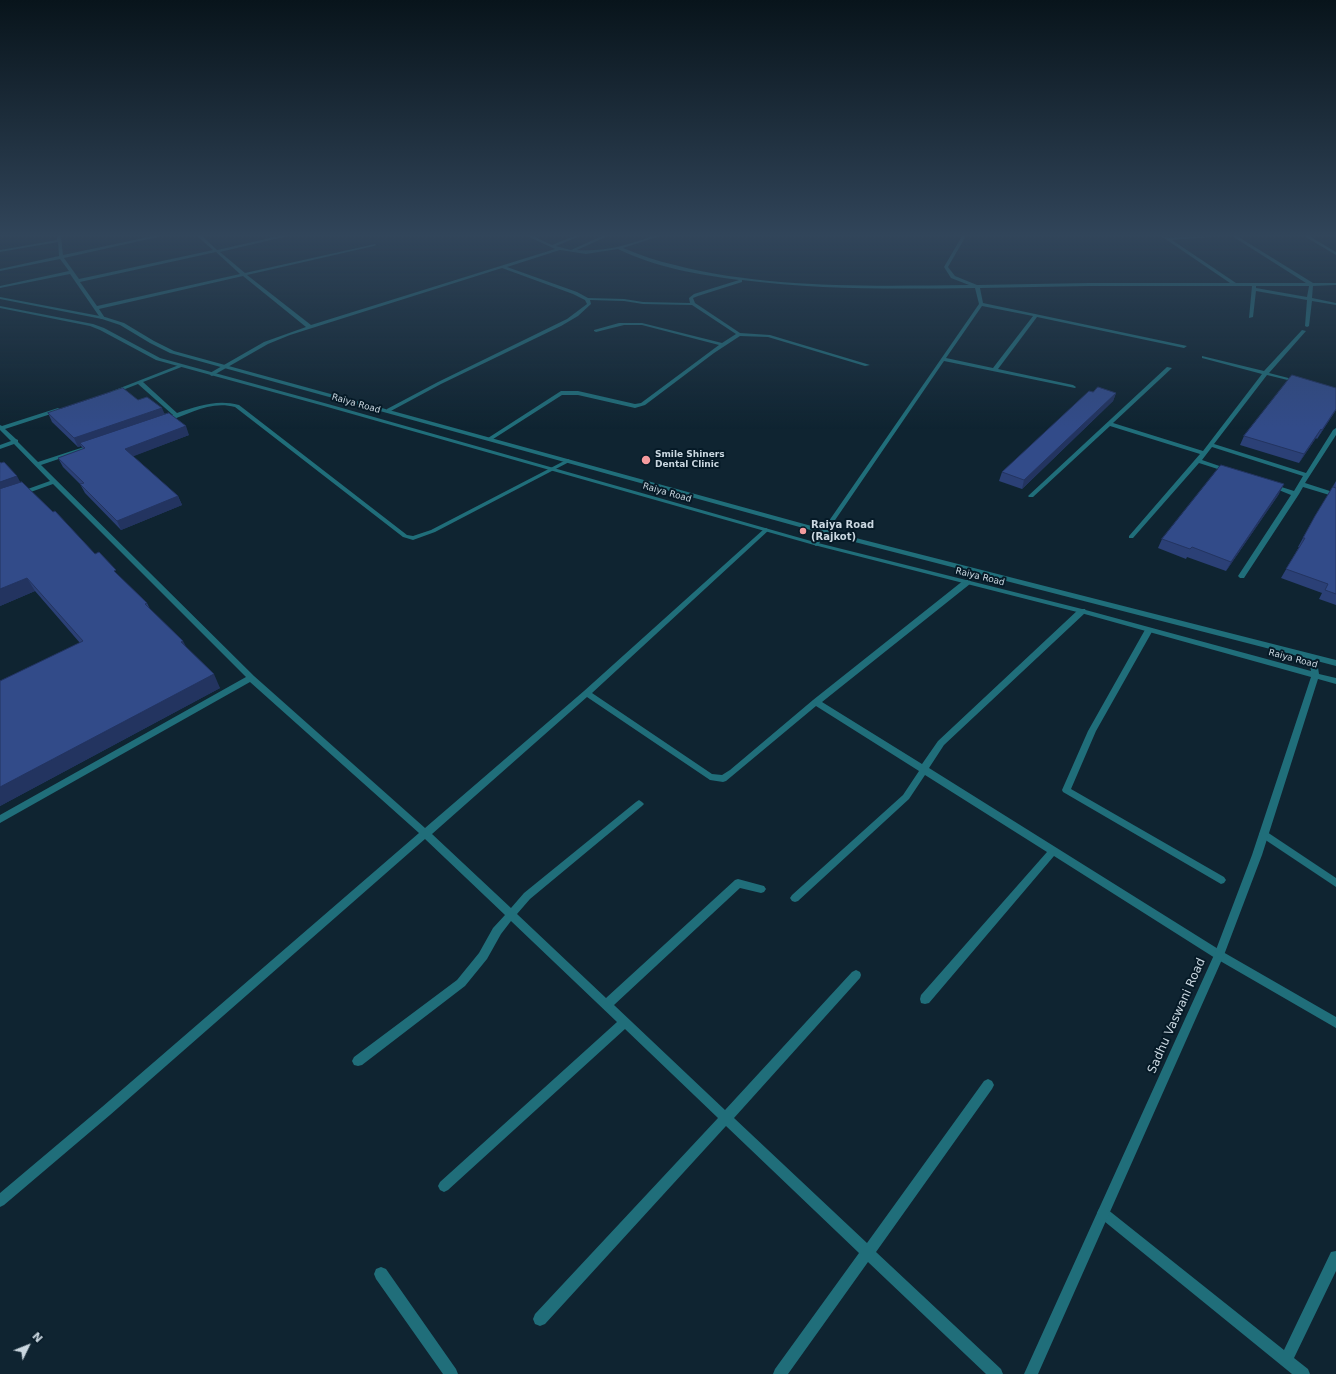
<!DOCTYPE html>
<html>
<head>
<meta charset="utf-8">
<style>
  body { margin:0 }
  #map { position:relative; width:1336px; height:1374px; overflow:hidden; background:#0f2431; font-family:"DejaVu Sans",sans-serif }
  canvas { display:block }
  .north { position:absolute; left:8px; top:1326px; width:40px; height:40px; -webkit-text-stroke:3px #061a27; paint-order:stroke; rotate:47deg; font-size:11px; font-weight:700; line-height:16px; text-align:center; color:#cad7e0 }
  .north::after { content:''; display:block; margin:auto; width:14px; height:18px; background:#cad7e0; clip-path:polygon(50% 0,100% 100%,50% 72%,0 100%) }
</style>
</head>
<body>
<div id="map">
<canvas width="1336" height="1374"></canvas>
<div class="north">N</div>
</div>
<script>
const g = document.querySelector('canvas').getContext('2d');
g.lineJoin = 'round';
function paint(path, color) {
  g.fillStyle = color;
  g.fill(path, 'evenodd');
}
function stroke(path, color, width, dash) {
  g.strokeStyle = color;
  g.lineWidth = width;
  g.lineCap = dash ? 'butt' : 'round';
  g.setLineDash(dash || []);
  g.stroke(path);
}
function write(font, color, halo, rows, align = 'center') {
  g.font = font + ' "DejaVu Sans",sans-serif';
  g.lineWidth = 4;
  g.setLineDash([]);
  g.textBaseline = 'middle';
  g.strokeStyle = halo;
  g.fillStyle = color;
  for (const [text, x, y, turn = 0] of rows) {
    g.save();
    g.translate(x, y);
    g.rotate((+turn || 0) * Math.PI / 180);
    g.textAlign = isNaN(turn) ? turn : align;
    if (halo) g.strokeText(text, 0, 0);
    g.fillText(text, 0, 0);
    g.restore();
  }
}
const minor = new Path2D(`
  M 57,236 L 61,236 L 63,255 L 153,236 L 162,236 L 64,258 L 79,279 L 213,250 L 197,236 L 202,236 L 217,250 L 279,236 L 288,236 L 220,252 L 245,273 L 375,244 L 376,245 L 374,246 L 247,275 L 311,325 L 555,249 L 527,236 L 533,236 L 552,245 L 574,236 L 580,236 L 556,246 L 571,250 L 602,236 L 608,236 L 577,250 C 604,252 628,245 653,236 L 660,236 L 623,248 C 640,255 657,261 675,265 C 767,289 874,286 969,285 L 951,278 L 944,267 L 962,236 L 966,236 L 948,267 L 955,276 L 977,285 L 1089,283 L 1230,283 L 1161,236 L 1168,238 L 1221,236 L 1172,240 L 1236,283 L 1306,283 L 1232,236 L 1237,236 L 1313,283 L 1336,283 L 1336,285 L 1313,286 L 1312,298 L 1336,303 L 1336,305 L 1312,301 L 1309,326 L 1307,327 L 1305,326 L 1307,300 L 1256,291 L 1253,317 L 1249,318 L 1252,286 L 1089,286 L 980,288 L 983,303 L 1187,346 L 1184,348 L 1037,317 L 998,369 L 1073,385 L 1076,387 L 1075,388 L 944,361 L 818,545 L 816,546 L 813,544 L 979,304 L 975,288 C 897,289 819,290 742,280 L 742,282 L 698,296 L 693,298 L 695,303 L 740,333 L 770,335 L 870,365 L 865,366 L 768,337 L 740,336 L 714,353 L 645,405 L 635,408 L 578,395 L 562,395 L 490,441 L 488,440 L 488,438 L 561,391 L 578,391 L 635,404 L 641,403 L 719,345 L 642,325 L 624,325 L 596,332 L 594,331 L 594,330 L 619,323 L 642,323 L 722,343 L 736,334 L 692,305 L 643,304 L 624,301 L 590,300 L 591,304 L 578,316 L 561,326 L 441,384 L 389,412 L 387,411 L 387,409 L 438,382 L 567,319 L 587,304 L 585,300 L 573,294 L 502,268 L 290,335 L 268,344 L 212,376 L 210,375 L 210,373 L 264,342 L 306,327 L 243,276 L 99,309 L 105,318 L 103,319 L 101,319 L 70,274 L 0,288 L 0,286 L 69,271 L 60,259 L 0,271 L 0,269 L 59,256 L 58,242 L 0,252 L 0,250 L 57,240 ZM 618,249 C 654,267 700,275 739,280 L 694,294 L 689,298 L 690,303 L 643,302 L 624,299 L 588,298 L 577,292 L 507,267 L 560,250 L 586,254 ZM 216,252 L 240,274 L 97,306 L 80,282 ZM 1256,286 L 1309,286 L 1307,297 L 1256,288 ZM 982,306 L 1033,316 L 993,368 L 946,358 Z
  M 1304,236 L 1309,236 L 1336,252 L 1336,255 Z
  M 1302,330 L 1306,331 L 1269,373 L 1300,381 L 1300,383 L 1267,375 L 1214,444 L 1306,473 L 1333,430 L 1336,428 L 1336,435 L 1305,483 L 1336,493 L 1336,497 L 1303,487 L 1299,494 L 1244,578 L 1240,578 L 1238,576 L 1291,495 L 1269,486 L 1272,484 L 1294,491 L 1303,476 L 1212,447 L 1202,460 L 1231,470 L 1231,472 L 1227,472 L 1199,463 L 1133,538 L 1129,538 L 1129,536 L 1200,454 L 1110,426 L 1033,497 L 1029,497 L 1028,496 L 1167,367 L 1172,368 L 1113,423 L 1203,451 L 1262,374 L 1202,358 L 1202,356 L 1264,371 Z
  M 179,365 L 184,366 L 143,382 L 177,413 C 198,406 217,399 239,405 L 407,535 L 413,536 L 431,530 L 566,460 L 568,459 L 571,461 L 435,532 L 413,540 L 403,537 L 235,407 C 210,400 188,415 165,422 L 163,421 L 163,419 L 173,415 L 138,384 L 115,393 L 110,392 Z
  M 58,408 L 61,410 L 60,411 L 5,429 L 16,439 L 18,440 L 18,442 L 38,462 L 90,445 L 94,445 L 94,447 L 41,465 L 254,676 L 425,828 L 584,691 L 764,529 L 766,528 L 769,530 L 592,693 L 712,774 L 722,775 L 730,770 L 813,700 L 964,580 L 970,580 L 971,582 L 970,584 L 822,702 L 922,764 L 938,741 L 1079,609 L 1085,609 L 1086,611 L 1085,613 L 944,745 L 929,768 L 1223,952 L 1336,1017 L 1336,1028 L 1215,958 L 1054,856 L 929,1003 L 925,1004 L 921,1003 L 920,999 L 921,995 L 1047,852 L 925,775 L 909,799 L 798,901 L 795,902 L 792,901 L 790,898 L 792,895 L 903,795 L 919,771 L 816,706 L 726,781 L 723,782 L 710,780 L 587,697 L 432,834 L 511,908 L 524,893 L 636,802 L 639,800 L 642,802 L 644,804 L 642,806 L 530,899 L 517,914 L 606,998 L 735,880 L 738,879 L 764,886 L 766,889 L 764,892 L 761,893 L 740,888 L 614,1005 L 725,1110 L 852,972 L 856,970 L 860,972 L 861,975 L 860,978 L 734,1118 L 867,1243 L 984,1081 L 988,1079 L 992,1081 L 994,1085 L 992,1089 L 876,1252 L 1001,1369 L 1003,1374 L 986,1374 L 868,1262 L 788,1374 L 773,1374 L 775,1369 L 859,1253 L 726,1126 L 545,1324 L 540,1326 L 535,1324 L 533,1319 L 535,1314 L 718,1118 L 625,1029 L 448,1190 L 444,1192 L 440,1190 L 438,1186 L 440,1182 L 617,1022 L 511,921 L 501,934 L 487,959 L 465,986 L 362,1065 L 358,1066 L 354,1065 L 352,1061 L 354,1057 L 457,980 L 479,953 L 493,928 L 505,915 L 425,839 L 110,1115 L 4,1205 L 0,1207 L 0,1193 L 102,1107 L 419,833 L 250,682 L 0,823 L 0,815 L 246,677 L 53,484 L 0,503 L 0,499 L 50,481 L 14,444 L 0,449 L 0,445 L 11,441 L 0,430 L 0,425 L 2,426 Z
  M 1146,628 L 1152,628 L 1153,630 L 1096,731 L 1071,789 L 1224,877 L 1226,880 L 1224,883 L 1221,884 L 1063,792 L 1062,790 L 1088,731 Z
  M 1264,830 L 1336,878 L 1336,887 L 1261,837 L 1259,834 L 1261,831 Z
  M 1103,1207 L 1107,1209 L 1284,1350 L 1331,1252 L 1336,1251 L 1336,1271 L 1294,1358 L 1308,1369 L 1310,1374 L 1292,1374 L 1099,1217 L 1097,1213 L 1099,1209 Z
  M 381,1267 L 386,1269 L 456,1369 L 458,1374 L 443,1374 L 376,1279 L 374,1274 L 376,1269 Z`);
const tertiary = new Path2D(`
  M 0,297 L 105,317 L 124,323 L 154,341 L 174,351 L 848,536 L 1336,660 L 1336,666 L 1317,661 L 1319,674 L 1336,678 L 1336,684 L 1318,679 L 1262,855 L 1224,955 L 1038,1374 L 1024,1374 L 1214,955 L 1252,855 L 1311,677 L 1081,613 L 814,545 L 324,406 L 156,360 L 100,330 L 90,326 L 0,308 L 0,306 L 93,324 L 104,328 L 160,358 L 328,404 L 818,543 L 1082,609 L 1311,671 L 1309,659 L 843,539 L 170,353 L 150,343 L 120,325 L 102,319 L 0,299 Z`);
const wall = new Path2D(`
  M 1336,388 L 1336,410 L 1317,439 L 1316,438 L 1299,463 L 1240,445 L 1244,436 Z
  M 1093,392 L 1116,393 L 1113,401 L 1022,489 L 999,481 L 1002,472 Z
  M 138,400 L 165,414 L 189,435 L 133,456 L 178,496 L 182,505 L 121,530 L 85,493 L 80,484 L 63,467 L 58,458 L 83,449 L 81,446 L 78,447 L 52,422 L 48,413 Z
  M 1336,481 L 1336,605 L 1319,599 L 1322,593 L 1281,578 L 1299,547 L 1298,547 L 1310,525 Z
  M 20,482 L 95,554 L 147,603 L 150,609 L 187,648 L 220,688 L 0,806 L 0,681 L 80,643 L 35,591 L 0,606 Z
  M 1279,494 L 1226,571 L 1187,557 L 1186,559 L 1158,548 L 1162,539 Z`);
const shadedWall = new Path2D(`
  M 1116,393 L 1113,401 L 1022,489 L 1024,480 Z
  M 162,408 L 166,417 L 80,443 L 81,446 L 78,447 L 74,438 Z
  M 1336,409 L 1336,410 L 1317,439 L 1322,430 Z
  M 186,426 L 189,435 L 129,458 L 125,449 Z
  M 1321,429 L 1316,438 L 1299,463 L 1304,454 Z
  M 17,476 L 24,489 L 0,497 L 0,482 Z
  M 1284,484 L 1279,494 L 1226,571 L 1231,562 Z
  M 178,496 L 182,505 L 121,530 L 117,521 Z
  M 27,578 L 35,591 L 0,606 L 0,589 Z
  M 183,641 L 190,654 L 181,642 Z
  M 214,674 L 220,688 L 0,806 L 0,787 Z`);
const building = new Path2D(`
  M 1292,375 L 1336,388 L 1336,409 L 1322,430 L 1321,429 L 1304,454 L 1244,436 Z
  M 1098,387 L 1116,393 L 1024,480 L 1002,472 L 1089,391 L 1093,392 Z
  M 123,388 L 138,400 L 147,397 L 162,408 L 74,438 L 48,413 Z
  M 169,413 L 186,426 L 125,449 L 178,496 L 117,521 L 80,484 L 84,483 L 58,458 L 85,448 L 80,443 Z
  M 0,462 L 1,463 L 4,462 L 17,476 L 0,482 Z
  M 1221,465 L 1284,484 L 1231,562 L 1192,547 L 1190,549 L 1162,539 Z
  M 22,482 L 53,512 L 55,511 L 95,554 L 99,552 L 116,570 L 114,571 L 147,603 L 145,604 L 183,641 L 181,642 L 214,674 L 0,787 L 0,681 L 83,641 L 27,578 L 0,589 L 0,489 Z
  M 1333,487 L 1336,488 L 1336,594 L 1325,590 L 1328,584 L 1286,569 L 1305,538 L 1303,538 L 1315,516 Z`);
const markers = [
  [646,460,5,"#f59b9e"],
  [803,531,4,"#f59b9e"]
];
const farStreetnames = [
  ["Raiya Road",356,404,16],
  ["Raiya Road",667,493,16],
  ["Raiya Road",980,577,14],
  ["Raiya Road",1293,659,15]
];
const farPoinames = [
  ["Smile Shiners",655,455],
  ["Dental Clinic",655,465]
];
const poiNames = [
  ["Raiya Road",811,525],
  ["(Rajkot)",811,537]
];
const nearStreetnames = [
  ["Sadhu Vaswani Road",1177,1016,-66]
];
paint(minor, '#206e7a');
paint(tertiary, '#206e7a');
paint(wall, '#2b4076');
paint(shadedWall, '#233460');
paint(building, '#324b89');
stroke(building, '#233460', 1);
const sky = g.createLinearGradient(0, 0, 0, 429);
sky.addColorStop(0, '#08141b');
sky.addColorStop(0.55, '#31455a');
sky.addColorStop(1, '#31455a00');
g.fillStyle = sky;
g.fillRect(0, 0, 1336, 429);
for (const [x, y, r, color] of markers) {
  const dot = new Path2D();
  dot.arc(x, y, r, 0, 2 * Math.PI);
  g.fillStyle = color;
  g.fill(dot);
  stroke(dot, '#061a27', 1.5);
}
write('9px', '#cad7e0', '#061a27', farStreetnames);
write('bold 9px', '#cad7e0', '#061a27', farPoinames, 'left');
write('bold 10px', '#cad7e0', '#061a27', poiNames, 'left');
write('12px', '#cad7e0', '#061a27', nearStreetnames);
</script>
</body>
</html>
